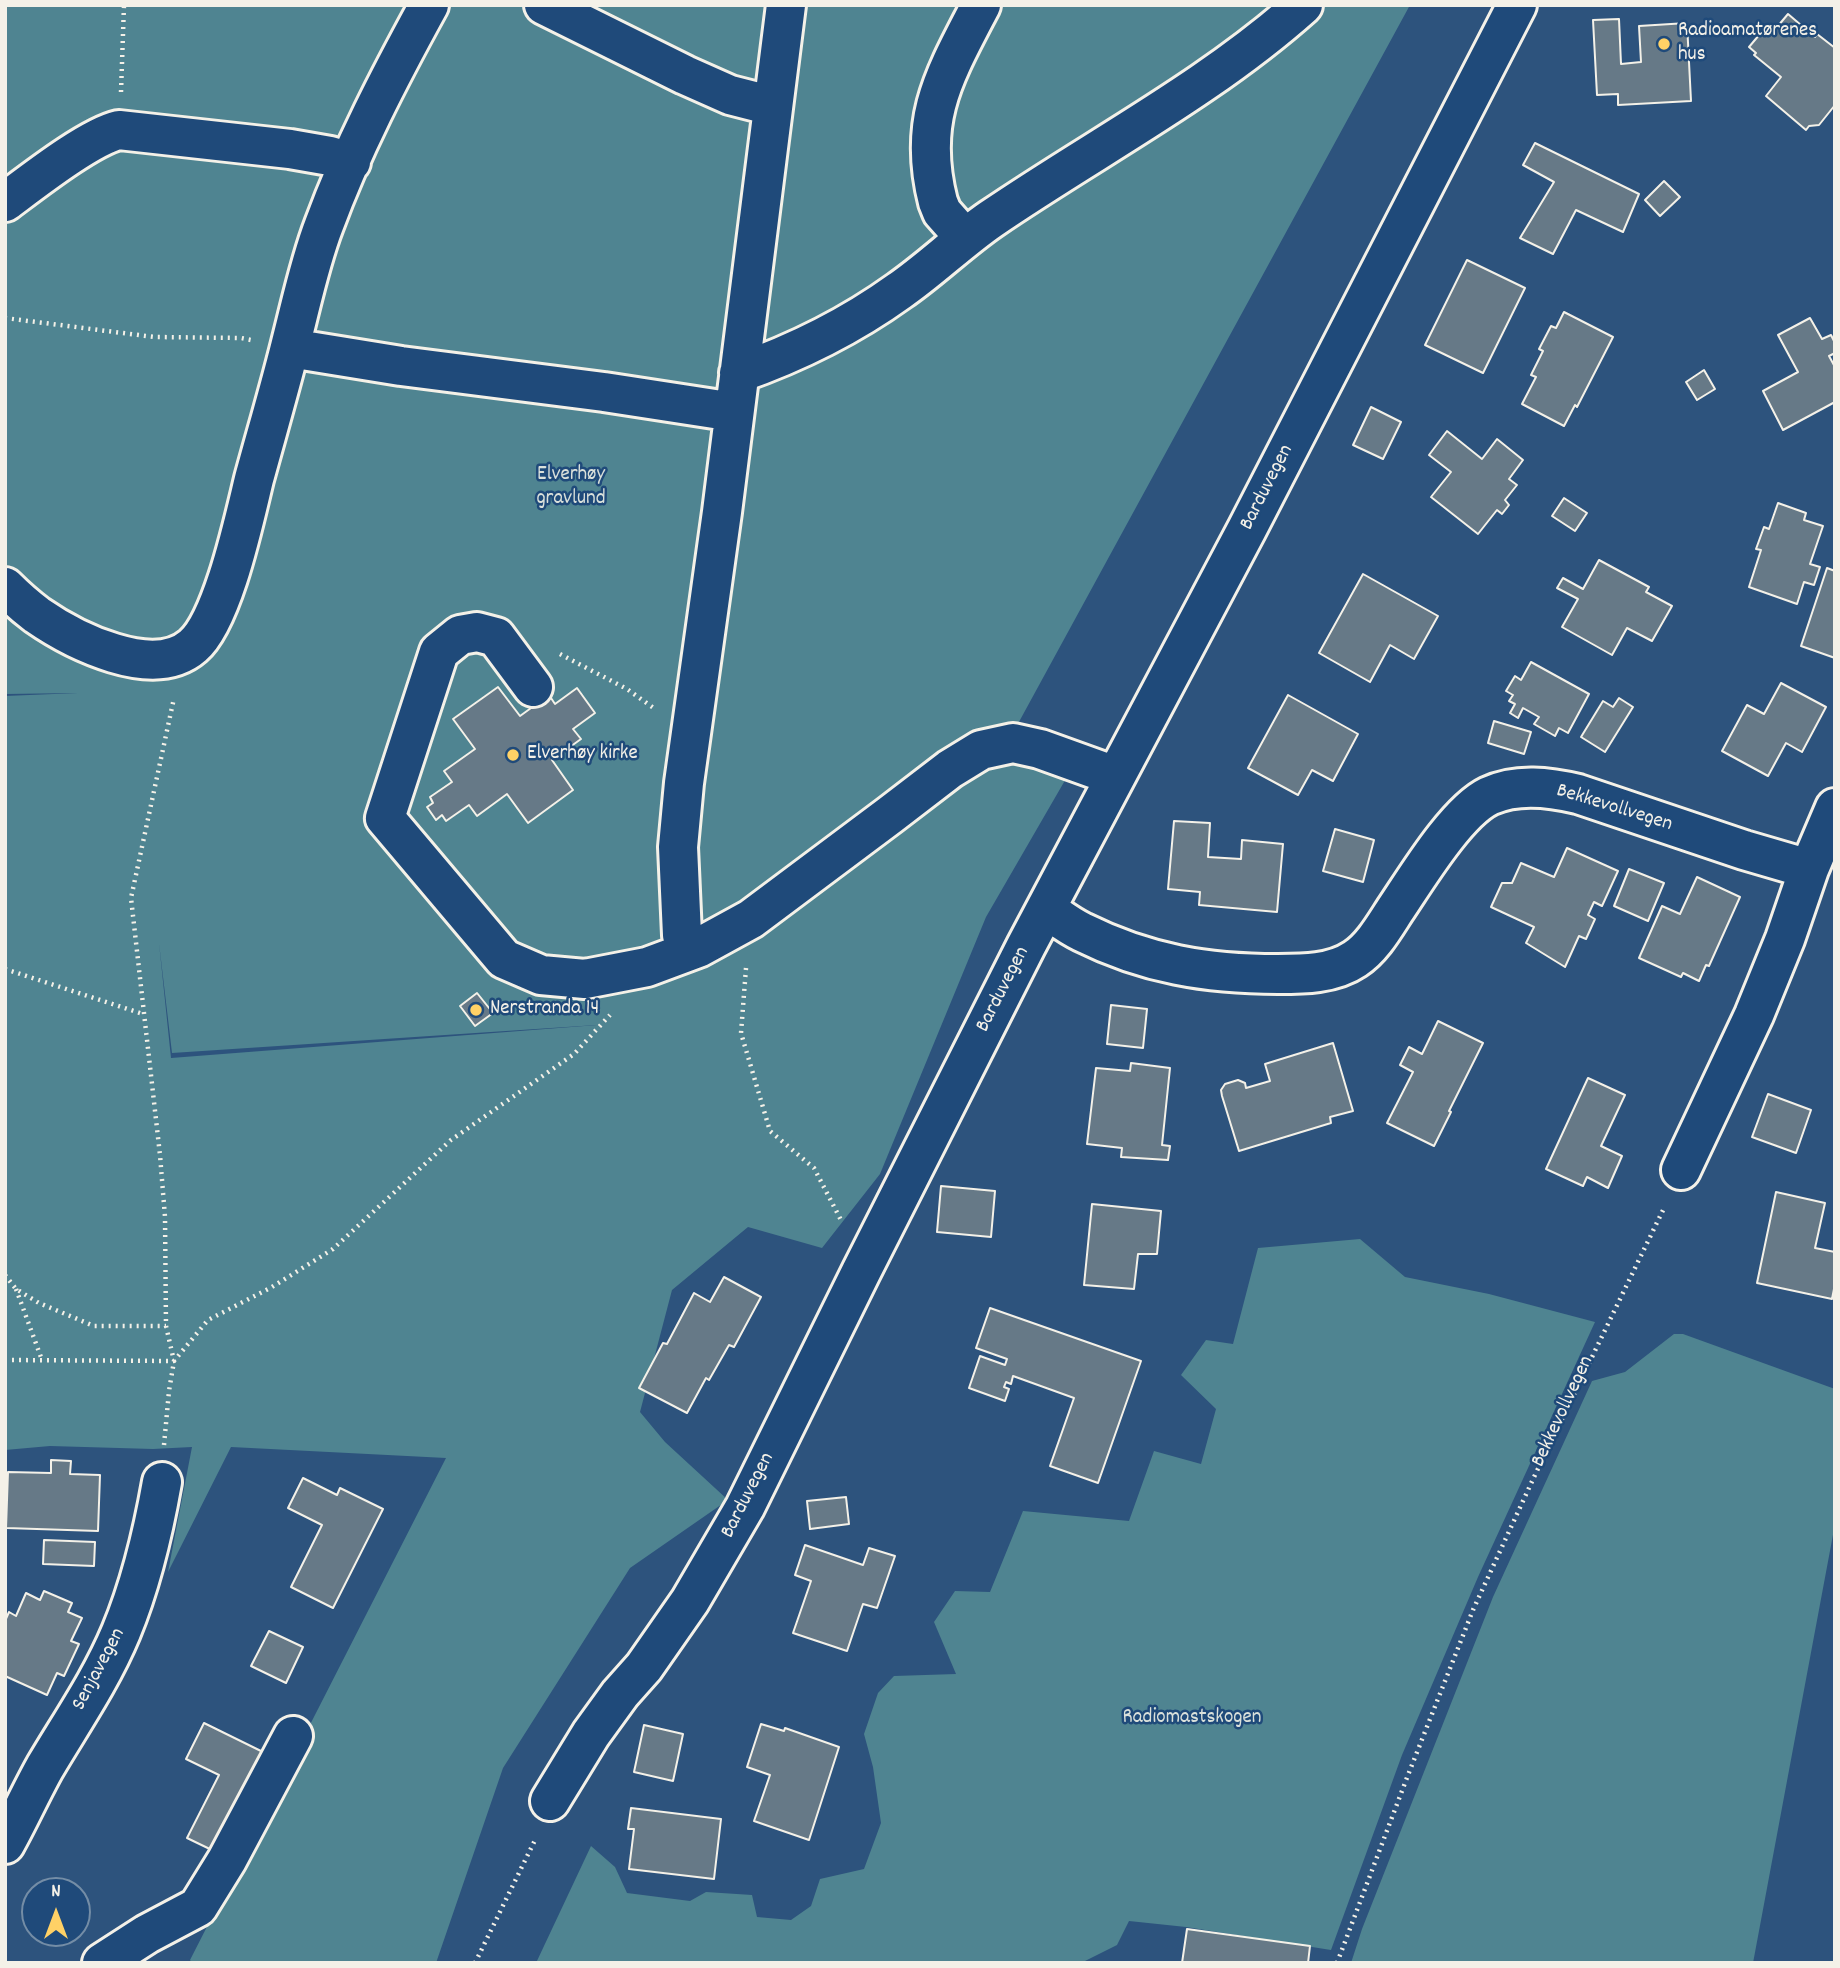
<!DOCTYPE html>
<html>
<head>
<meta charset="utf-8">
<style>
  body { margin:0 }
  #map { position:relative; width:1840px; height:1968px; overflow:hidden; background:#2d537d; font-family:Dekko,sans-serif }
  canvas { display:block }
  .frame { position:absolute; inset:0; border:7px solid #f4f1e8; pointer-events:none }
  .north { position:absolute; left:21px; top:1877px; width:70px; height:70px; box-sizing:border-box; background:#1f4a7a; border:2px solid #748da6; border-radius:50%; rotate:0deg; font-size:19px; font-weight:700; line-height:28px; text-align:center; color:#f4f1e8 }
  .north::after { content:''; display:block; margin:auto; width:24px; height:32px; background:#ffd166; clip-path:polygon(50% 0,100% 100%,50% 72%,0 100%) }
</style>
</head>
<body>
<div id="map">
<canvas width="1840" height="1968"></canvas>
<div class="frame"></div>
<div class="north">N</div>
</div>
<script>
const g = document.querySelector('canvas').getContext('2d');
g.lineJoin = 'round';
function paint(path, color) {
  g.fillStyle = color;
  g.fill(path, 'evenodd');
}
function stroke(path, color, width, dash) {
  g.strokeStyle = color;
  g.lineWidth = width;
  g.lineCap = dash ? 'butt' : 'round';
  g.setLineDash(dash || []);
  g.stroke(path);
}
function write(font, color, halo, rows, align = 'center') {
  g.font = font + ' Dekko,sans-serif';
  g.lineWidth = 5;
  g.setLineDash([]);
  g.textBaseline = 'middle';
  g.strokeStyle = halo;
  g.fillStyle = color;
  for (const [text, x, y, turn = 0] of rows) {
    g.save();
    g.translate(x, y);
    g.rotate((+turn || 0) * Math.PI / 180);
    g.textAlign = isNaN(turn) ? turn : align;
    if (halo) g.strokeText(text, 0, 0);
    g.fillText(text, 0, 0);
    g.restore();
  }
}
const green = new Path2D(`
  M 5,5 L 1410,5 L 1002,753 L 1071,770 L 986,917 L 880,1174 L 822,1248 L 748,1227 L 672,1290 L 640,1412 L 665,1442 L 728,1500 L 630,1568 L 503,1768 L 436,1963 L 192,1963 L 190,1960 L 446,1458 L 231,1447 L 168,1572 L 192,1447 L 153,1449 L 50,1446 L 5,1450 L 5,696 L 78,693 L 5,694 ZM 159,943 L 172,1053 L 597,1025 L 171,1058 Z
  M 1360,1239 L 1405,1277 L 1489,1294 L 1595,1322 L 1478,1577 L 1402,1755 L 1331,1950 L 1186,1927 L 1129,1921 L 1117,1945 L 1081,1963 L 536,1963 L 591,1846 L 615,1867 L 627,1893 L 690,1901 L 706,1892 L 752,1895 L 757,1917 L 791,1920 L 811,1906 L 820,1879 L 864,1869 L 881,1823 L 873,1767 L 864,1734 L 878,1693 L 894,1676 L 956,1674 L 934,1622 L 955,1591 L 990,1592 L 1023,1511 L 1129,1521 L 1154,1451 L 1201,1464 L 1216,1409 L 1181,1375 L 1206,1340 L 1233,1344 L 1258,1248 Z
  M 1674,1334 L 1683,1334 L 1835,1389 L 1835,1524 L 1753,1963 L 1351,1963 L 1362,1929 L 1493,1597 L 1592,1381 L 1625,1372 Z`);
const building = new Path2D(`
  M 1788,14 L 1815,37 L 1817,34 L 1835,48 L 1835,105 L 1819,125 L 1809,126 L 1806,130 L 1766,96 L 1781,77 L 1754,55 L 1756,53 L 1749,47 L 1765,28 L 1772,33 Z
  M 1619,19 L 1621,64 L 1641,62 L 1639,26 L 1687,23 L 1691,101 L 1618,105 L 1618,94 L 1597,95 L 1593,20 Z
  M 1535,143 L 1639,194 L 1623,232 L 1576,210 L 1553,254 L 1520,238 L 1554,182 L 1523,165 Z
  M 1664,181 L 1680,197 L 1660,216 L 1645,200 Z
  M 1467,260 L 1525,288 L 1483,373 L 1425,345 Z
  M 1564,312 L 1613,337 L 1577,407 L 1575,405 L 1564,426 L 1522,404 L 1536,377 L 1531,375 L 1543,351 L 1539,349 L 1551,326 L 1556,328 Z
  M 1810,318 L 1822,339 L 1831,335 L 1835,343 L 1835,353 L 1829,356 L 1835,367 L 1835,402 L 1783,430 L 1763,391 L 1798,372 L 1778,335 Z
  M 1704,370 L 1715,389 L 1697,400 L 1686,382 Z
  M 1371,407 L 1401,422 L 1383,459 L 1353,445 Z
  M 1447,431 L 1482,459 L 1497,439 L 1523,460 L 1509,479 L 1517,485 L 1505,500 L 1509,505 L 1502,514 L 1497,510 L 1478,534 L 1431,497 L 1451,472 L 1429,455 Z
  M 1564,498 L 1587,513 L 1575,531 L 1552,516 Z
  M 1778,503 L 1806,513 L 1804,520 L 1823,526 L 1810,564 L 1820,567 L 1814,585 L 1804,582 L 1797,604 L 1749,587 L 1761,550 L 1756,549 L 1764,527 L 1769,529 Z
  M 1599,560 L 1649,587 L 1646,592 L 1672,606 L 1652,641 L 1627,628 L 1612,655 L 1562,627 L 1578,599 L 1557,588 L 1563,578 L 1583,589 Z
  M 1827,568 L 1835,571 L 1835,658 L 1801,646 Z
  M 1363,574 L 1438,616 L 1414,659 L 1390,645 L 1370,682 L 1319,653 Z
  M 1531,662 L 1589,694 L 1568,733 L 1559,728 L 1555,736 L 1534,724 L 1539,717 L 1523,708 L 1518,718 L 1510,713 L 1515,704 L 1509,701 L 1513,695 L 1506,691 L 1515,676 L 1521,680 Z
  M 1781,683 L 1826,707 L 1802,752 L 1786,743 L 1768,776 L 1722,751 L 1747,705 L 1764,714 Z
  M 498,687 L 520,716 L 549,695 L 555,704 L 577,688 L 595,713 L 573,729 L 581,739 L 552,760 L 573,790 L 528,823 L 507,794 L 477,816 L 469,805 L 446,821 L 442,815 L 436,820 L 427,807 L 433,803 L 430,797 L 452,782 L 444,771 L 475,749 L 453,719 Z
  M 1288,695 L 1358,734 L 1333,781 L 1312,770 L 1298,795 L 1248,768 Z
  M 1619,698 L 1633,707 L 1605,752 L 1581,737 L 1603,701 L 1613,707 Z
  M 1494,721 L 1531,732 L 1524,754 L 1488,743 Z
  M 1174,821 L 1210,823 L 1208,857 L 1241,859 L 1242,840 L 1283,844 L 1277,912 L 1199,905 L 1200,892 L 1168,889 Z
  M 1335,829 L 1374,840 L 1363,882 L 1323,871 Z
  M 1567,848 L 1618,871 L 1602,906 L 1594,902 L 1588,915 L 1595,919 L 1586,939 L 1579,936 L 1565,967 L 1526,943 L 1534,927 L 1491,907 L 1502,883 L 1512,883 L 1521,863 L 1554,877 Z
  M 1629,869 L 1664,883 L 1648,921 L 1614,906 Z
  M 1697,877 L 1740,897 L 1709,966 L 1706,965 L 1699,981 L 1683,973 L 1681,977 L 1639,958 L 1662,906 L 1680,914 Z
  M 477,993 L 493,1013 L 475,1026 L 460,1006 Z
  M 1111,1005 L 1147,1009 L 1143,1048 L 1107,1044 Z
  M 1438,1021 L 1483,1043 L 1449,1111 L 1451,1112 L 1434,1146 L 1387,1123 L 1413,1072 L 1400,1065 L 1409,1047 L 1422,1054 Z
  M 1333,1043 L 1353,1111 L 1330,1117 L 1331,1123 L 1239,1151 L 1222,1096 L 1221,1090 L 1225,1084 L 1238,1080 L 1245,1083 L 1246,1088 L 1270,1081 L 1265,1064 Z
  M 1131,1063 L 1170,1068 L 1162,1145 L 1170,1146 L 1168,1160 L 1121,1157 L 1122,1148 L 1087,1144 L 1096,1068 L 1130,1071 Z
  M 1588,1078 L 1625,1095 L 1601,1146 L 1622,1156 L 1608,1188 L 1587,1177 L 1583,1186 L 1546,1169 Z
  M 1768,1094 L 1811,1110 L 1796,1153 L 1752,1137 Z
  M 941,1186 L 995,1191 L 991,1237 L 937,1232 Z
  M 1776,1192 L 1825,1203 L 1815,1248 L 1835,1252 L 1835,1284 L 1832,1299 L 1757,1283 Z
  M 1092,1204 L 1161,1211 L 1157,1254 L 1138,1254 L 1134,1289 L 1084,1285 Z
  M 724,1277 L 761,1297 L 734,1347 L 729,1345 L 709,1380 L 706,1378 L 687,1413 L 639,1388 L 663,1343 L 667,1344 L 694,1293 L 710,1302 Z
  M 990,1308 L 1141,1361 L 1098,1483 L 1050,1466 L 1074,1398 L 1013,1376 L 1011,1384 L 1006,1382 L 1004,1387 L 1009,1389 L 1005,1401 L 969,1388 L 980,1356 L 1005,1365 L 1007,1359 L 976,1348 Z
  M 51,1460 L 71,1461 L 70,1474 L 100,1475 L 98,1531 L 6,1528 L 8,1472 L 51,1473 Z
  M 303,1478 L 337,1495 L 340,1488 L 383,1509 L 333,1608 L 291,1587 L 322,1525 L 288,1508 Z
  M 846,1497 L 849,1524 L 810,1529 L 807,1501 Z
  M 44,1540 L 95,1542 L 94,1566 L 43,1564 Z
  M 805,1545 L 863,1565 L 869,1548 L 895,1556 L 877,1608 L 863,1604 L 847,1651 L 793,1633 L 811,1581 L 795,1575 Z
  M 44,1591 L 72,1603 L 68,1612 L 82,1618 L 71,1641 L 79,1644 L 64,1676 L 57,1673 L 47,1695 L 5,1676 L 5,1621 L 9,1612 L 16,1616 L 26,1593 L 40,1600 Z
  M 269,1631 L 303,1647 L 286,1683 L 251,1666 Z
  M 204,1723 L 265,1753 L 216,1852 L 187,1838 L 219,1775 L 186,1759 Z
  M 761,1724 L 784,1731 L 785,1728 L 839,1747 L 809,1840 L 754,1821 L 770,1775 L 747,1767 Z
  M 644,1725 L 683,1734 L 673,1781 L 634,1772 Z
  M 631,1808 L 721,1819 L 714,1879 L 629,1869 L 634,1829 L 628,1829 Z
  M 1187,1929 L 1310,1946 L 1308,1963 L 1182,1963 Z`);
const path = new Path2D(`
  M 121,92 L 124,5
  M 5,318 L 154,337 L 241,338 L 251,340
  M 560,654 L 627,689 L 655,709
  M 746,968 L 741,1033 L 770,1131 L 814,1168 L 842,1222
  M 5,969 L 143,1014
  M 5,1275 L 16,1289 L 39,1303 L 94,1326 L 166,1326
  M 16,1289 L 42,1360
  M 5,1360 L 174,1361 L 166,1326 L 165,1217 L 160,1155 L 131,898 L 174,698
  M 164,1445 L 169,1391 L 174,1361 L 208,1320 L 272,1287 L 333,1249 L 451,1140 L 574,1054 L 610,1015
  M 475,1963 L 536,1838
  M 1337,1963 L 1408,1775 L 1473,1610 L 1534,1477 L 1665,1206`);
const minor = new Path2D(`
  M 544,5 L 685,75 L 730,95 L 773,106
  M 5,202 C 32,182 89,137 119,130 L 290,149 L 330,156 L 351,162
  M 965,238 L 942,212 L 938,202 C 917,120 944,76 981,5
  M 290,348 L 401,366 L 604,392 L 734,412
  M 739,373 C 796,353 849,327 899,291 C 931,269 959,241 991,219 C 1095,148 1209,89 1303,5
  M 5,587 C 15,597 25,606 37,615 C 73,640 153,681 193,646 C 223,620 244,520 254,479 C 266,435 279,391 290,347 C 301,305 309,264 324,225 C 352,149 390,76 429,5
  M 533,687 L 496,637 L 477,632 L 460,635 L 439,652 L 385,818 L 504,959 L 541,975 L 585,979 L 647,967 L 698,948 L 751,919 L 890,815 L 950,769 L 981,750 L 1013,743 L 1040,749 L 1115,776
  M 1046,909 C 1058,917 1069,926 1082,932 C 1146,964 1207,974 1278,974 C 1303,974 1333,974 1355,959 C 1372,948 1384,927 1395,910 C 1416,879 1456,812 1489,796 C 1517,783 1549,787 1578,794 L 1744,850 L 1809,869
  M 686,952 L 682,935 L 678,847 L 684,783 L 722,512 L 786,5
  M 1681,1170 L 1754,1015 L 1785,939 L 1809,869 L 1835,808
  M 550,1801 L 591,1734 L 620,1694 L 644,1667 L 690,1601 L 745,1507 L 861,1272 L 1026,946 L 1247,529 L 1517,5
  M 5,1844 C 19,1819 31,1792 45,1767 C 71,1723 101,1680 121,1632 C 141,1584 153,1533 162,1482
  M 102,1963 L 147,1934 L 198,1907 L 227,1860 L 293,1736`);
const markers = [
  [1664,44,7,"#ffd166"],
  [513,755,7,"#ffd166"],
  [476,1010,7,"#ffd166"]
];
const poiNames = [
  ["Radioamatørenes",1678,32],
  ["hus",1678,56],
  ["Elverhøy kirke",527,755],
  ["Nerstranda 14",490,1010]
];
const parkNames = [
  ["Elverhøy",571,476],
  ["gravlund",571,500],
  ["Radiomastskogen",1192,1719]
];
const streetNames = [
  ["Barduvegen",1268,488,-63],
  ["Bekkevollvegen",1614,809,17],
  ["Barduvegen",1004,990,-63],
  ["Bekkevollvegen",1564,1412,-65],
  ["Barduvegen",749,1496,-63],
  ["Senjavegen",100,1670,-62]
];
paint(green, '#4f8491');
paint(building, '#667987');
stroke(building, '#f4f1e8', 2);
stroke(minor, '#f4f1e8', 44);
stroke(path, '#f4f1e8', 4.5, [2, 5]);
stroke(minor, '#1f4a7a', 38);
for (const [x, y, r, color] of markers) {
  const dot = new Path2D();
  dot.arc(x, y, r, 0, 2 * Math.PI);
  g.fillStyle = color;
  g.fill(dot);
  stroke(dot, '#1f4a7a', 2.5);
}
write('21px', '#f4f1e8', '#1f4a7a', poiNames, 'left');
write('21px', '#dbe1db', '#1f4a7a', parkNames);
write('21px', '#f4f1e8', '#1f4a7a', streetNames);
</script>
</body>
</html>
